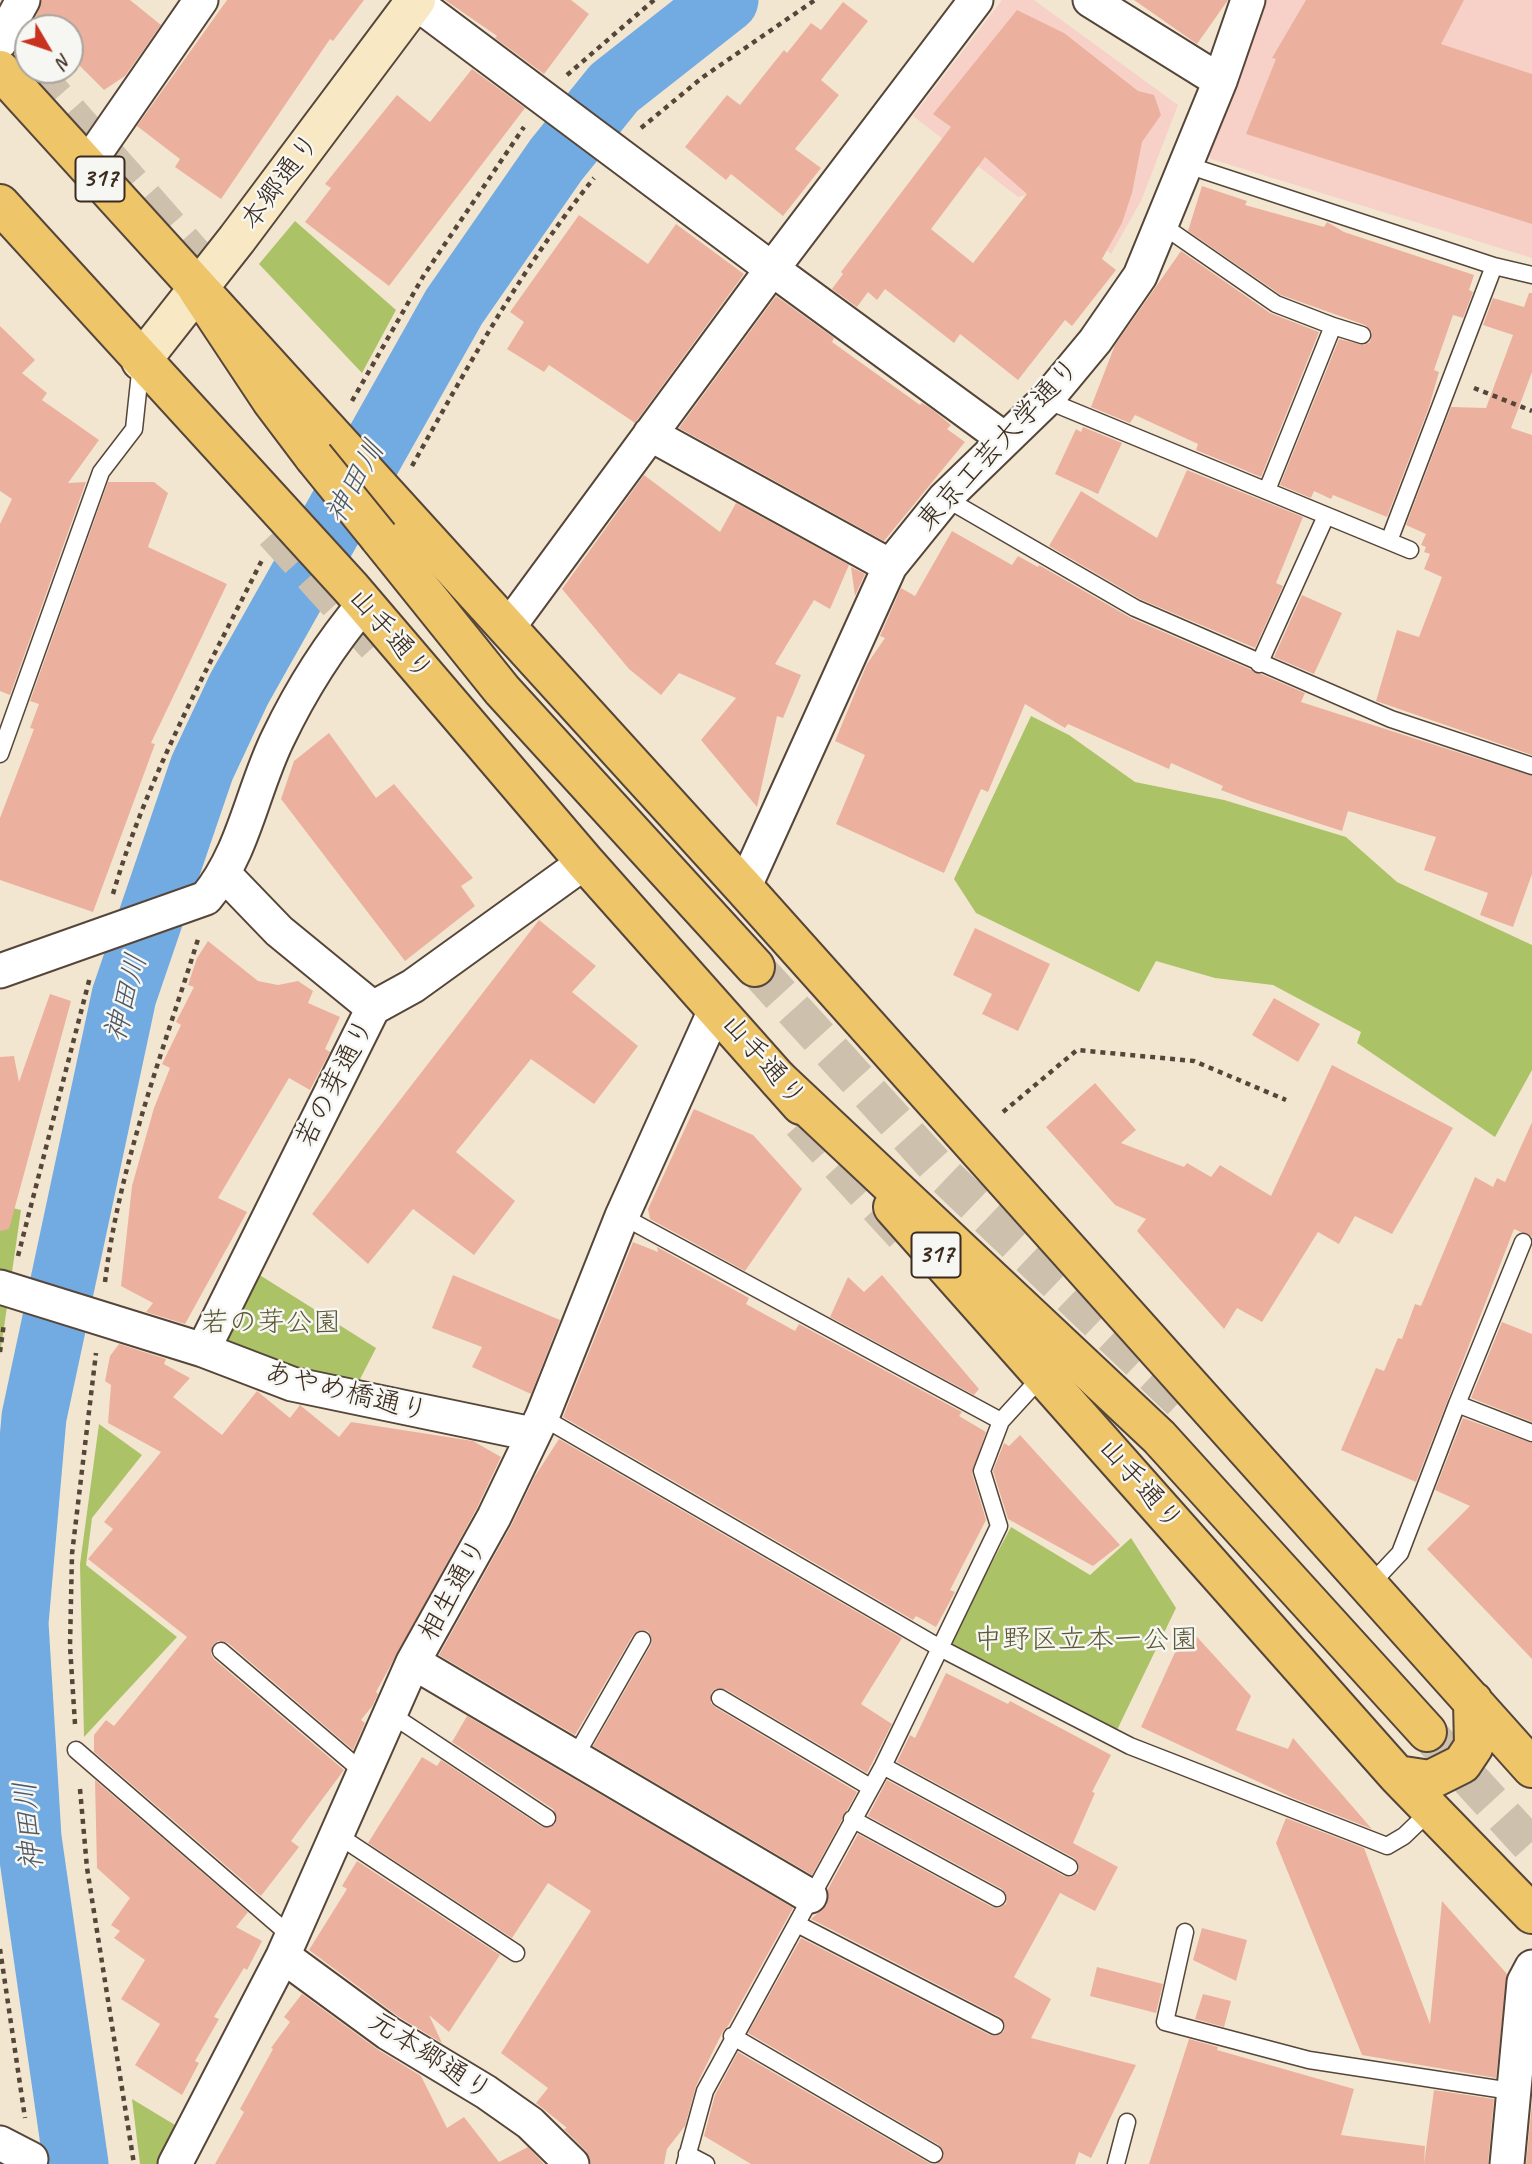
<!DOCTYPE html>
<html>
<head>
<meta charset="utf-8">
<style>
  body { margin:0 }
  #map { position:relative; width:1532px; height:2164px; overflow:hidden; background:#f2e6d1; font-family:Caveat,sans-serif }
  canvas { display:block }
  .north { position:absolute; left:14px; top:14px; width:70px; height:70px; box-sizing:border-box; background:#f6f6f2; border:2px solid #aba49d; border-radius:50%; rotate:129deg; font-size:19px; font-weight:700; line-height:28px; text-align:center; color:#3b2a1e }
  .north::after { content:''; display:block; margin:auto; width:24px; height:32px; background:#c8321e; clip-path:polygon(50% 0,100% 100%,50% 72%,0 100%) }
</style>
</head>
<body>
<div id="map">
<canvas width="1532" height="2164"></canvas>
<div class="north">N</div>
</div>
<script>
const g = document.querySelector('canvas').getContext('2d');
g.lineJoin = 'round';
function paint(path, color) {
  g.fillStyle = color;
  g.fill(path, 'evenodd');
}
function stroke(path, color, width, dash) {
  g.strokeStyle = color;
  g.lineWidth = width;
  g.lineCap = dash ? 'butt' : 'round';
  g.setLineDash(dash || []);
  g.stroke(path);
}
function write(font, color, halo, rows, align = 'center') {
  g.font = font + ' Caveat,"Klee One",sans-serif';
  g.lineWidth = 5;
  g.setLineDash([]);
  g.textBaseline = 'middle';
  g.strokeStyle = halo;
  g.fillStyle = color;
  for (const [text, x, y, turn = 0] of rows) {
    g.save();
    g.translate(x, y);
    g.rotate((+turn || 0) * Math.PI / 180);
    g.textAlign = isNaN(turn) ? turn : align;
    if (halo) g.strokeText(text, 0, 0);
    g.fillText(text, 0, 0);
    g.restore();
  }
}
const built = new Path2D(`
  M 1002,0 L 1034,0 L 1178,105 L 1141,201 L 1111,254 L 1036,193 L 1018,197 L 913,116 Z
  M 1266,0 L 1532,0 L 1532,258 L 1211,159 L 1206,150 Z`);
const green = new Path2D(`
  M 295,221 L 396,310 L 362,373 L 259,264 Z
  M 1031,716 L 1069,735 L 1135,782 L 1224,800 L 1346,837 L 1397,882 L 1532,945 L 1532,1070 L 1495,1137 L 1357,1043 L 1361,1032 L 1273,985 L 1215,978 L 1156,961 L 1139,992 L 976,913 L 954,879 Z
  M 0,1205 L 21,1210 L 0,1355 Z
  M 258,1274 L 376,1348 L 357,1385 L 219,1345 Z
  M 99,1424 L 142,1455 L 92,1518 L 86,1565 L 177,1637 L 84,1737 L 80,1564 Z
  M 1011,1527 L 1090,1575 L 1131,1538 L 1176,1608 L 1116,1732 L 948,1645 Z
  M 132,2099 L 180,2128 L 161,2164 L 140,2164 Z`);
const river = new Path2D(`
  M 76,2164 L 29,1838 L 16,1623 L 34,1417 L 124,996 L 202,768 L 239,689 L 454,307 L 556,160 L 614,88 L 726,0`);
const building = new Path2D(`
  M 42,0 L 130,0 L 161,25 L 125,76 L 104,90 L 70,56 L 70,28 L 51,28 L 36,16 Z
  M 227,0 L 364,0 L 333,41 L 330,39 L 221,199 L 175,167 L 180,159 L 137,126 Z
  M 445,0 L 571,0 L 589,14 L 544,74 L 495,38 L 497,36 Z
  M 1134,0 L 1228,0 L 1197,44 Z
  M 1306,0 L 1464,0 L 1441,44 L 1532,74 L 1532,224 L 1246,134 L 1276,59 L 1272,58 Z
  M 843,2 L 868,21 L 821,80 L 839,95 L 795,149 L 821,168 L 783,216 L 731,174 L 726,180 L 685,147 L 727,95 L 740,105 L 784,50 L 787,53 L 811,23 L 821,30 Z
  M 1017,10 L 1064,33 L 1138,91 L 1154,95 L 1161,115 L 1142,142 L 1132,193 L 1122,223 L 1102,259 L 1116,270 L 1072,326 L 1065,320 L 1018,380 L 960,334 L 954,343 L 885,289 L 877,300 L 868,292 L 857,307 L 832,289 L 843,274 L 841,272 L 951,127 L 933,114 ZM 985,157 L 1027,194 L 973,263 L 931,229 Z
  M 472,69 L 525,108 L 389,286 L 305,222 L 331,188 L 325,184 L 397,95 L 430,122 Z
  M 1202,186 L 1247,201 L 1245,205 L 1324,227 L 1327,222 L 1344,232 L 1474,275 L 1469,290 L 1473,292 L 1463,318 L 1453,315 L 1434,370 L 1439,372 L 1429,407 L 1387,517 L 1333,495 L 1331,499 L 1314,491 L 1311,498 L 1280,485 L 1339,339 L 1364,345 L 1370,342 L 1372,332 L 1365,325 L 1281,295 L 1188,231 Z
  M 579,215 L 648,264 L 676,224 L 744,274 L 635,423 L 549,365 L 544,372 L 507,349 L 524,322 L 510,312 Z
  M 1181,251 L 1270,313 L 1319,332 L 1261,477 L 1196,450 L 1198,444 L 1135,415 L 1130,423 L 1091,407 L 1115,345 Z
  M 1529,293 L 1532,293 L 1532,372 L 1511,428 L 1532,435 L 1532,755 L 1376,701 L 1397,630 L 1419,637 L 1442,577 L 1424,569 L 1430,554 L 1424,552 L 1426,547 L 1421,545 L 1426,534 L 1406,525 L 1451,407 L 1486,408 L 1513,335 L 1483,325 L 1493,298 L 1524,307 Z
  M 776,296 L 834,338 L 832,342 L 920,405 L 922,403 L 934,411 L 951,425 L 947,429 L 965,442 L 884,541 L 679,428 Z
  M 0,326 L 35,360 L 22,373 L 47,393 L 42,400 L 99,440 L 68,483 L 86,482 L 10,695 L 0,691 L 0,524 L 12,499 L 0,491 Z
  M 1083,427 L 1122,443 L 1098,494 L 1055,474 L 1076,429 L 1081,432 Z
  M 1187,470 L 1303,517 L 1276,583 L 1283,586 L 1255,648 L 1140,599 L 1049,546 L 1081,491 L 1157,538 Z
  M 644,475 L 720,532 L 736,503 L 849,565 L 830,609 L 814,600 L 775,664 L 801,675 L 783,718 L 777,716 L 757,807 L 701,740 L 736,698 L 679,673 L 661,695 L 629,669 L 562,589 Z
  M 108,482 L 154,482 L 168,493 L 148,547 L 227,584 L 151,743 L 155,744 L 93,912 L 0,880 L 0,818 L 34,729 L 30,728 L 39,704 L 30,701 Z
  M 952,531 L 1012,565 L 1018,556 L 1038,567 L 1039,565 L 1131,618 L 1305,693 L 1301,702 L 1532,776 L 1532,874 L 1513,927 L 1480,915 L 1488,893 L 1424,870 L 1436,837 L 1348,811 L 1342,831 L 1253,802 L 1221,790 L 1223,786 L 1171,763 L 1169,769 L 1068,724 L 1065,728 L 1025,704 L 988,792 L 981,789 L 944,873 L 836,824 L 865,755 L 835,741 L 867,664 L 885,638 L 880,636 L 901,588 L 915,596 Z
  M 851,567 L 865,574 L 855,596 Z
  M 1302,595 L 1342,613 L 1314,674 L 1274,657 Z
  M 329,733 L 376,798 L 394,784 L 473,878 L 461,886 L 475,906 L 405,961 L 281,799 L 294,761 Z
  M 539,920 L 596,966 L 572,992 L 638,1046 L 594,1104 L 531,1059 L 456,1152 L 515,1201 L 474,1255 L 413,1209 L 368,1264 L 312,1214 Z
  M 975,928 L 1050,964 L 1018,1031 L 982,1014 L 992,994 L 953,975 Z
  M 208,941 L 258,981 L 278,985 L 298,981 L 313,991 L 308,1003 L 340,1017 L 325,1049 L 330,1052 L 310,1090 L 289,1078 L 218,1198 L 247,1212 L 185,1324 L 146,1312 L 153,1303 L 121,1286 L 132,1186 L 154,1108 L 170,1068 L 162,1064 L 181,1025 L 176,1022 L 194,987 L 188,985 L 197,958 Z
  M 50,994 L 71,1001 L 9,1229 L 0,1231 L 0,1057 L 14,1056 L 19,1082 Z
  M 1274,998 L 1320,1024 L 1298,1062 L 1252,1035 Z
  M 1332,1065 L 1453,1128 L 1392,1234 L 1355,1216 L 1339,1244 L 1318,1232 L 1262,1322 L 1237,1308 L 1224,1329 L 1137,1231 L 1146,1219 L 1115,1205 L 1046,1127 L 1095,1083 L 1136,1130 L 1121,1143 L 1184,1167 L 1187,1163 L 1211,1177 L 1220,1165 L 1271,1196 Z
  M 694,1109 L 753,1135 L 802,1189 L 745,1271 L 650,1219 L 648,1209 Z
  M 1532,1122 L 1532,1237 L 1514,1229 L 1416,1482 L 1341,1450 L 1376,1368 L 1384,1371 L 1398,1338 L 1402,1339 L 1415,1304 L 1421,1306 L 1475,1177 L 1493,1187 L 1497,1178 L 1505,1182 Z
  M 633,1242 L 658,1252 L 657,1247 L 749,1298 L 746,1304 L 795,1331 L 799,1324 L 962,1412 L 959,1416 L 986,1432 L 972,1473 L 986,1520 L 950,1590 L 955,1592 L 936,1627 L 916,1616 L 913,1620 L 563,1417 Z
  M 453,1275 L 560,1320 L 531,1394 L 472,1367 L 482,1347 L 432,1328 Z
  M 882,1275 L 979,1389 L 974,1395 L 830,1317 L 848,1277 L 864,1292 Z
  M 1502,1322 L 1532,1334 L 1532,1422 L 1471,1398 Z
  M 119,1344 L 166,1359 L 164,1364 L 190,1378 L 173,1397 L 222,1435 L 257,1391 L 290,1418 L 300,1405 L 339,1437 L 351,1422 L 473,1441 L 501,1457 L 477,1508 L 376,1692 L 378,1694 L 373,1705 L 361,1720 L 365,1723 L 353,1750 L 228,1643 L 218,1641 L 213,1645 L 211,1654 L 214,1659 L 344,1770 L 291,1841 L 299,1847 L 261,1896 L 94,1752 L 94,1735 L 106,1720 L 114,1726 L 187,1637 L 88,1559 L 113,1529 L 104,1522 L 161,1452 L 108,1423 L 111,1385 L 105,1381 L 110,1356 Z
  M 1463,1418 L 1532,1443 L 1532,1659 L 1427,1549 L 1470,1506 L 1435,1490 Z
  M 1020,1435 L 1120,1545 L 1093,1566 L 1008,1519 L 993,1471 L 1004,1443 L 1009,1446 Z
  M 559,1439 L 902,1638 L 861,1704 L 892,1724 L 867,1773 L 725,1689 L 715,1689 L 711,1693 L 711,1703 L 715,1707 L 857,1792 L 812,1875 L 593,1746 L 651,1645 L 652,1639 L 648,1631 L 641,1630 L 633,1635 L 575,1735 L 439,1655 L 511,1526 L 535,1476 Z
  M 1187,1626 L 1251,1696 L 1236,1730 L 1288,1749 L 1293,1738 L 1372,1829 L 1293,1798 L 1141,1727 Z
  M 946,1673 L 1008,1704 L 1010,1701 L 1111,1755 L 1092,1792 L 1095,1793 L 1073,1843 L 1118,1867 L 1095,1911 L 1060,1893 L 1014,1977 L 1051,1999 L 1031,2038 L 1136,2065 L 1091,2158 L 1079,2152 L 1075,2164 L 936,2164 L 944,2155 L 939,2145 L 748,2033 L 801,1938 L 990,2035 L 996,2036 L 1004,2031 L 1005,2025 L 1000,2017 L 811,1919 L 827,1905 L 828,1889 L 858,1834 L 992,1907 L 998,1908 L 1006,1904 L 1007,1897 L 1002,1889 L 868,1816 L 887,1780 L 1064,1876 L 1070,1877 L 1078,1873 L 1079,1866 L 1074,1858 L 897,1762 L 910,1735 L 915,1738 Z
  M 467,1716 L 793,1908 L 728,2026 L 723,2031 L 696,2086 L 685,2126 L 667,2149 L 664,2164 L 591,2164 L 586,2151 L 564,2129 L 567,2128 L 536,2103 L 548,2088 L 501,2053 L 591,1911 L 548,1883 L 512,1938 L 368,1843 L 422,1757 L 437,1766 L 441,1760 L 542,1827 L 555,1824 L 557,1818 L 553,1809 L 452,1742 Z
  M 95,1780 L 248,1912 L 236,1927 L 262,1941 L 247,1970 L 244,1968 L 214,2017 L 219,2019 L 195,2061 L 199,2063 L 182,2095 L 135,2065 L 160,2024 L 121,1999 L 145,1960 L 114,1938 L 120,1931 L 111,1925 L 130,1898 L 97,1868 Z
  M 1286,1818 L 1364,1848 L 1430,2024 L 1442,1901 L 1507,1974 L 1496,2078 L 1362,2055 L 1276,1843 Z
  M 357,1861 L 500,1955 L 449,2032 L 429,2015 L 442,2043 L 399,2017 L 309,1950 L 347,1889 L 342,1886 Z
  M 1202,1928 L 1247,1940 L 1236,1981 L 1193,1960 Z
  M 1097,1967 L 1163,1984 L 1156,2013 L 1090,1996 Z
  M 302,1994 L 377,2049 L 421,2076 L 447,2128 L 464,2117 L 499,2162 L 528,2147 L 544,2164 L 215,2164 L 244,2112 L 240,2109 L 273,2049 L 271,2048 L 290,2022 L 284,2017 Z
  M 1203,1994 L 1231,2001 L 1224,2027 L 1195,2019 Z
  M 1189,2039 L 1218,2047 L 1217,2050 L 1354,2089 L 1341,2135 L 1425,2146 L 1424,2164 L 1434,2090 L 1494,2099 L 1488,2164 L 1149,2164 Z
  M 738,2052 L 929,2163 L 932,2164 L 751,2164 L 704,2136 L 715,2095 Z
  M 1532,2103 L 1532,2164 L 1526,2164 Z`);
const highwayTunnel = new Path2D(`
  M 31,70 L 210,274
  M 274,532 L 377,646
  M 755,967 L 943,1174 L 1193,1412
  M 801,1122 L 909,1240
  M 1427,1732 L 1532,1847`);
const path = new Path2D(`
  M 567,75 L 654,0
  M 641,128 L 703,77 L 815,0
  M 1474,388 L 1532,411
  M 352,401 L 424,275 L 524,127
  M 412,466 C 468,366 522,267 594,178
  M 113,894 C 147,777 208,668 262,560
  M 1003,1112 L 1077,1050 L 1194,1061 L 1286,1100
  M 18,1256 L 90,977
  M 105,1282 C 119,1165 164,1049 199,936
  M 0,1352 L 4,1323
  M 75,1724 L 70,1646 L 72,1554 L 96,1353
  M 80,1789 L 87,1868 L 134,2164
  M 0,1949 L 25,2118`);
const lane = new Path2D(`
  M 1187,165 L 1494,266 L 1389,541
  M 1162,225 L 1276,304 L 1333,326 L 1267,490
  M 1494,266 L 1532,275
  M 1333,326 L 1362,335
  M 1046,400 L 1410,550
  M 945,498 L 1135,608 L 1391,719 L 1532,766
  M 1259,664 L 1326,516
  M 0,754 L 101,472 L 134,429 L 141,363
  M 622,1216 L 1001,1421
  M 1457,1404 L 1523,1242
  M 542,1417 L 940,1648 L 1130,1746 L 1387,1846 L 1404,1836 L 1431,1810
  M 1369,1586 L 1400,1553 L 1457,1404 L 1532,1433
  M 221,1651 L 363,1772
  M 720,1698 L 870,1787
  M 389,1713 L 547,1818
  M 76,1750 L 292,1937
  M 575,1757 L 642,1640
  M 883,1766 L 1069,1867
  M 852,1819 L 997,1898
  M 336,1834 L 516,1953
  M 797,1924 L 995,2026
  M 1185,1932 L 1165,2022 L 1309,2060 L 1511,2091
  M 732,2036 L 934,2154
  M 687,2154 L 706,2164
  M 685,2164 L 705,2091 L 883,1766 L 999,1526 L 982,1471 L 1001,1421 L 1043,1375
  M 1116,2164 L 1127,2122`);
const street = new Path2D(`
  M 1090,0 L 1220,81
  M 415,2 L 772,269 L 976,0
  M 0,42 L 23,0
  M 87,165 L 201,0
  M 650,434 L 890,566
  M 507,629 L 772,269 L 1003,438
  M 225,875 L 279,931 L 373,1008
  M 744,888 L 890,566 L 945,498 L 1046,400 L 1095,341 L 1140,276 L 1220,81 L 1248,0
  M 0,971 L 206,898 C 244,852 252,791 278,738 C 301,690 330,644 364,604
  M 0,1287 L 203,1350 L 292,1384 L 532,1434
  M 203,1350 L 373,1008 L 413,986 L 585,862
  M 413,1662 L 810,1896
  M 283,1956 L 388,2033 L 486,2092 L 530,2123 L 572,2164
  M 0,2143 L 31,2159
  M 175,2164 L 283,1956 L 413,1662 L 494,1517 L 542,1417 L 622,1216 L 716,1008
  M 1507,2164 L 1524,1982 L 1532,1967`);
const secondary = new Path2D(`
  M 141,361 L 237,239 L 416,0`);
const primary = new Path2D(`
  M 0,70 L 744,888 L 1532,1768
  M 0,204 L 351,588 L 585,862 L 801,1105
  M 893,1207 L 1397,1775 L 1532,1914
  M 1397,1775 L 1430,1780 L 1462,1764 L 1474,1746 L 1473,1701`);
const highway = new Path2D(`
  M 198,290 L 271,400 L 314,457
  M 379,537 L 502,690 L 755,967
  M 778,1079 L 1159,1437 L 1427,1732`);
const highwayBridge = new Path2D(`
  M 314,457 L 379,537`);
const shields = [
  [100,179,49],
  [936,1255,49]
];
const shieldNames = [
  ["317",100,179],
  ["317",936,1255]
];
const streetNames = [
  ["本郷通り",281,182,-53],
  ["東京工芸大学通り",999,445,-47],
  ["山手通り",390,635,49],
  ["山手通り",763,1061,49],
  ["若の芽通り",336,1083,-63],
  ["あやめ橋通り",346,1393,14],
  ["山手通り",1140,1485,49],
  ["相生通り",454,1590,-61],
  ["元本郷通り",430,2057,33]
];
const parkNames = [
  ["若の芽公園",271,1324],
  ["中野区立本一公園",1086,1641]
];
const waterNames = [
  ["神田川",356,482,-61],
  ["神田川",127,998,-75],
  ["神田川",30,1826,-95]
];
paint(built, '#f7d1c8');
paint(green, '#acc267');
stroke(river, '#72abe2', 65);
paint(building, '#ecb19e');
stroke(highwayTunnel, '#cdc0ad', 38, [38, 19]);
stroke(lane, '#564639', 19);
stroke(street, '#564639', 37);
stroke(secondary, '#564639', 42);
stroke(primary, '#564639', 42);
stroke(highway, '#564639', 42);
stroke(path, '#564639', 4.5, [5, 5]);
stroke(lane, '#fff', 16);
stroke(street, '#fff', 33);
stroke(secondary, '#f8e8c3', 38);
stroke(primary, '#eec569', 38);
stroke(highway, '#eec569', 38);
stroke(highwayBridge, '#564639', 42, []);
stroke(highwayBridge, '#eec569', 38);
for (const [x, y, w] of shields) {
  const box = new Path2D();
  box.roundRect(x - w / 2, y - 22.5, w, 45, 5);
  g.fillStyle = '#f6f6f2';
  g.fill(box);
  stroke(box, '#3b2a1e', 2);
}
write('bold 26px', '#3b2a1e', null, shieldNames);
write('28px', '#3b2a1e', '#f6f6f2', streetNames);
write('28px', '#5d5834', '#f6f6f2', parkNames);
write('italic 30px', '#4e5763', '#f6f6f2', waterNames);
</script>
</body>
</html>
